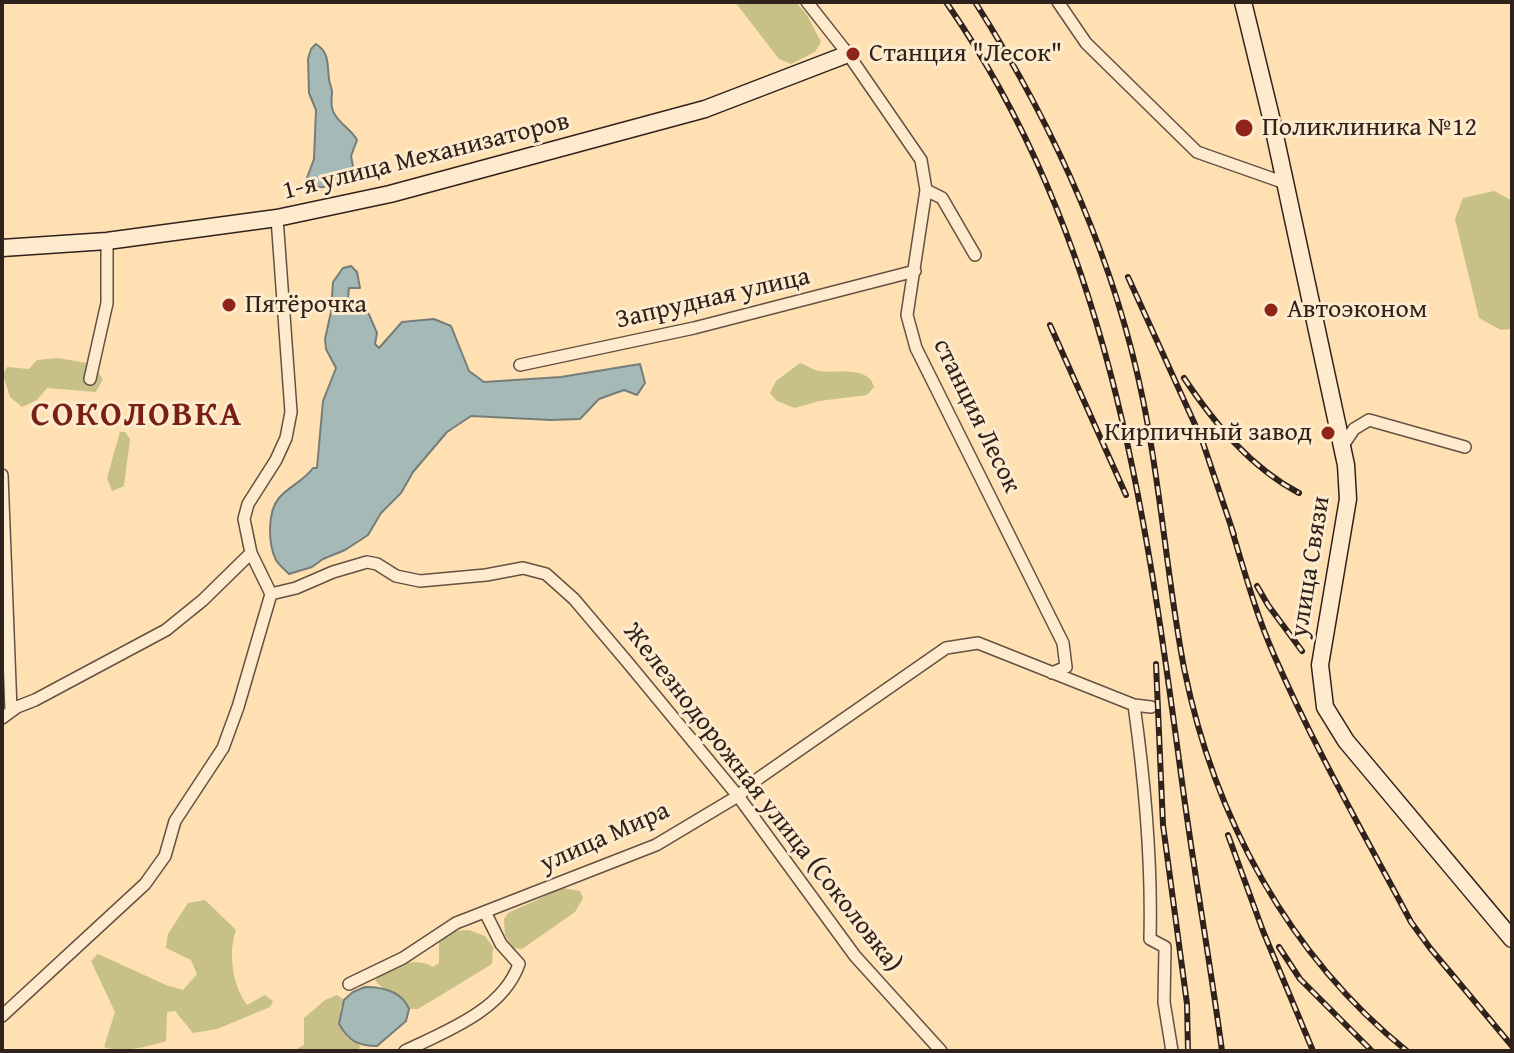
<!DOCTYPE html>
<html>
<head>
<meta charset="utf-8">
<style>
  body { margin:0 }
  #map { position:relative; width:1514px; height:1053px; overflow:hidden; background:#fee0b2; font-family:"Gentium Book Plus",serif }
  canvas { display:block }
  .frame { position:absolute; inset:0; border:4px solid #2f211c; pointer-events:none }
</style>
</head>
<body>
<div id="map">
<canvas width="1514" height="1053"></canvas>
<div class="frame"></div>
</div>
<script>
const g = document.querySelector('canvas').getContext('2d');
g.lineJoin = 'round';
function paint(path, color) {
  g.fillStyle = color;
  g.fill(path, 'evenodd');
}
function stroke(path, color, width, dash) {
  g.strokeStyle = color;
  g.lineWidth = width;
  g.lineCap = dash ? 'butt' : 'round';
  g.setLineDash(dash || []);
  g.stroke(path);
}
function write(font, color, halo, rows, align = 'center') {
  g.font = font + ' "Gentium Book Plus",serif';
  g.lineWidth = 6;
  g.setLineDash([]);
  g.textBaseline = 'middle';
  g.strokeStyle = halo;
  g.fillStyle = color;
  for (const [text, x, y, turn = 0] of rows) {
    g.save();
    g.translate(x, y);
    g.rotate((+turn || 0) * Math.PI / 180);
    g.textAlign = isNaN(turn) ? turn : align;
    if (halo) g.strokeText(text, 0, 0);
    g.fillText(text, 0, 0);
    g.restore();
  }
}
const green = new Path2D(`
  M 735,2 L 796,2 L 807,15 L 821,42 L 815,52 L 791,64 L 779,59 Z
  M 1494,191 L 1511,200 L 1512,206 L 1512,329 L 1501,330 L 1479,318 L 1455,219 L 1463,198 Z
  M 58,358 L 92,364 L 103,379 L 96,392 L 47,388 L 37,400 L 22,407 L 10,397 L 3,375 L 7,367 L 29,369 L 37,360 Z
  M 800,363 C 806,365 813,370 819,371 C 837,374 868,365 874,387 L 867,395 L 819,401 L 795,408 L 777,401 L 770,393 L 776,381 Z
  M 120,432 L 125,432 L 130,439 L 124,486 L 112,491 L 107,478 Z
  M 563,888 L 580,891 L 583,898 L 575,912 L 522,949 L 513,948 L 505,935 L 504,919 L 508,913 Z
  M 205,900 L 236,930 C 228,953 232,984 247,1005 L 265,995 L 273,1001 L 270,1007 L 217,1029 L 193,1033 L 175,1011 L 167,1012 L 166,1041 C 147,1047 123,1053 104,1047 L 115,1012 L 91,961 L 98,954 L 166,985 L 183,990 L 197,974 L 191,960 L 166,948 L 168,934 L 188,903 Z
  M 469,930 L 485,936 L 493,947 L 492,964 L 418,1009 L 409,1009 C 402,993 385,994 375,980 C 391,966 414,956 433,967 L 439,963 L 439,942 L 451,931 Z
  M 337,995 L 344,1000 L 340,1009 L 347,1037 L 361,1046 L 357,1051 L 293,1051 L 304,1045 L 304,1018 L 325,1000 Z`);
const water = new Path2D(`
  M 316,44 C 330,53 327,65 329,79 C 329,83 332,87 332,92 C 332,99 330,103 333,111 C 338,124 351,128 357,140 L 351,156 L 353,166 C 342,182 329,192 310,185 L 307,178 L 314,159 L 316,110 L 309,93 L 308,59 L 311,49 Z
  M 351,266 L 357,272 L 360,288 L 349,288 L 348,297 L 367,310 L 377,333 L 375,344 L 379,348 L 402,322 L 434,319 L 451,326 L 469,371 L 484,382 L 561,377 L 640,364 L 645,383 L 637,395 L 624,390 L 599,399 L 580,419 L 551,420 L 471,416 L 447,432 L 413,472 L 401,493 L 381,513 L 368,535 L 345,550 L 323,559 L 312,567 L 289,574 C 284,569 279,565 276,560 C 268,544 267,512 279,498 C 289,486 304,481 313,468 L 317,468 L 323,401 L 336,368 L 326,349 L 325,339 L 331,312 L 333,282 L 343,268 Z
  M 365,987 C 383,987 402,992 409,1009 L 406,1021 L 377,1046 C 358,1046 349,1041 339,1024 L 344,1000 L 353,992 Z`);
const street = new Path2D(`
  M 807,2 L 848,54 L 921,160 L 926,190 L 907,315 L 916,348 L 1063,643 L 1066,667 L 1052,673
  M 1058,2 L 1086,43 L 1197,152 L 1285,183
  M 926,190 L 942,198 L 975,255
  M 520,365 L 694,328 L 915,271
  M 90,379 L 107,303 L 107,241
  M 1342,447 L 1354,429 L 1369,420 L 1465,447
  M 2,475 L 11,710
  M 271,594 L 296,588 L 333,572 L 367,562 L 377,564 L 396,576 L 420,581 L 486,575 L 523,568 L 546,574 L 574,599 L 629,664 L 738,796 L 855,956 L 941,1051
  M 1134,705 C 1145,783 1152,860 1150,939 L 1165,947 L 1164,1002 L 1172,1051
  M 2,718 L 17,707 L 35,700 L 166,630 L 203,600 L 251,553 L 244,519 L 248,504 L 276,460 L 286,438 L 291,412 L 277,218
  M 349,984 L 403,958 L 456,923 L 656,845 L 738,796 L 759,778 L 946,648 L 978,643 L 1134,705 L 1151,707
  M 2,1016 L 145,884 L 165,856 L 175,821 L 223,748 L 238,707 L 271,594 L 251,553
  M 405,1051 C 447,1031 503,1010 519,964 L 501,944 L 485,912`);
const secondary = new Path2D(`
  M 1243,2 L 1271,117 L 1346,465 L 1348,499 L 1320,665 L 1325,707 L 1346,741 L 1512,939
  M 2,248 L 107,241 L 277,218 L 390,194 L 705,109 L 848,54`);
const rail = new Path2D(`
  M 946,2 C 1109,237 1145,505 1182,782 C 1194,872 1210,961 1222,1051
  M 975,2 C 1053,124 1114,257 1143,400 C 1161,488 1167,579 1184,668 C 1214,817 1288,955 1407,1051
  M 1128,277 L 1202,440 L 1234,535
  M 1050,325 L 1126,495
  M 1184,378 C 1215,424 1250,467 1299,493
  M 1231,527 C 1244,570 1256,614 1274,655 C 1314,747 1364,834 1411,922 L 1430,948 L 1512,1046
  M 1257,586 L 1268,605 L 1302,651
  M 1156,664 L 1163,825 L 1187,1004 L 1188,1051
  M 1228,835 L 1263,931 L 1313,1051
  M 1279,947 L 1300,979 L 1372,1051`);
const markers = [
  [853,54,8,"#8f2418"],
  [1244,128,10,"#8f2418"],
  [229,305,8,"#8f2418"],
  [1271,310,8,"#8f2418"],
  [1328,433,8,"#8f2418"]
];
const poiNames = [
  ["Станция \"Лесок\"",869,54],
  ["Поликлиника №12",1262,128],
  ["Пятёрочка",245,305],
  ["Автоэконом",1287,310],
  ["Кирпичный завод",1312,433,"right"]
];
const streetNames = [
  ["1-я улица Механизаторов",426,157,-14],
  ["Запрудная улица",713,299,-13],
  ["станция Лесок",976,416,64],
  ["улица Связи",1311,567,-81],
  ["Железнодорожная улица (Соколовка)",762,798,52],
  ["улица Мира",605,838,-24]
];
const districtNames = [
  ["СОКОЛОВКА",137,416]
];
paint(green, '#c7c087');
paint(water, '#a5bab7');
stroke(water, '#767d79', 2);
stroke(street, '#635142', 14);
stroke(secondary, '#2f211c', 19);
stroke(street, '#feebcd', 11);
stroke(secondary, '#feebcd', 16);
stroke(rail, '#2f211c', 6);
stroke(rail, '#feebcd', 3, [9]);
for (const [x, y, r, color] of markers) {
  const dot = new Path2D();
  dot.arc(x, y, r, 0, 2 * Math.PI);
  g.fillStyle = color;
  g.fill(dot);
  stroke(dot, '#feebcd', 3);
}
write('26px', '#2f211c', '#feebcd', poiNames, 'left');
write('26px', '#2f211c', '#feebcd', streetNames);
g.letterSpacing = '2px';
write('bold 34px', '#7a1f14', '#feebcd', districtNames);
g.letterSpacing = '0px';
</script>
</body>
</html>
